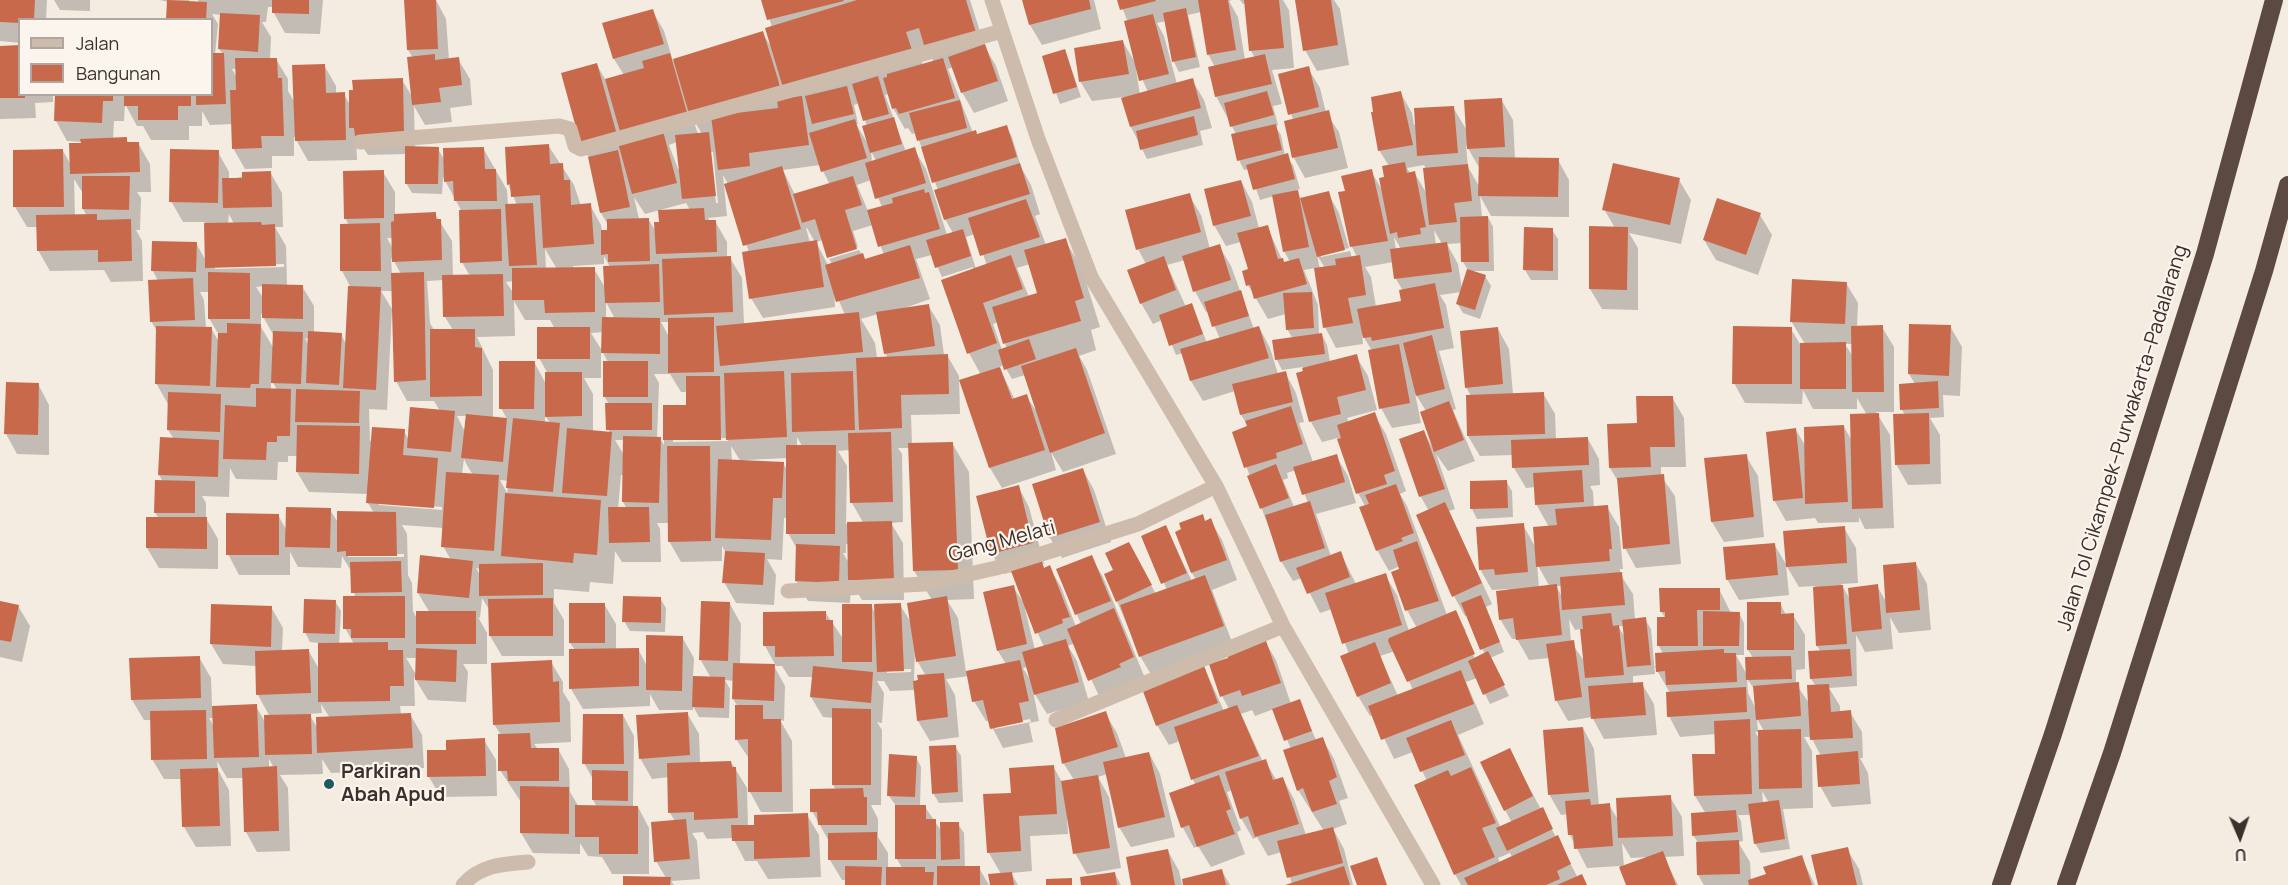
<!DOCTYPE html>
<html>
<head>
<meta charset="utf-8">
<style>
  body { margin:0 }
  #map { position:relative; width:2288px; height:885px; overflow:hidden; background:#f4ebe1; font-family:Manrope,sans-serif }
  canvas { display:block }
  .legend { position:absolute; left:18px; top:18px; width:195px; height:78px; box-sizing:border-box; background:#fbf5ee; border:2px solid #aea6a0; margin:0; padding:8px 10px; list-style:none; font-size:18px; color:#3b302b }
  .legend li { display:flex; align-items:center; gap:12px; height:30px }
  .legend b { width:30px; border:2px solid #aea6a0 }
  .north { position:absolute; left:2210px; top:807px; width:60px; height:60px; -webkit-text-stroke:4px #fbf5ee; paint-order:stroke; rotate:178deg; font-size:16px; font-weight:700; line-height:24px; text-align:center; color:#3b302b }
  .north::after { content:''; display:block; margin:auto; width:21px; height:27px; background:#3b302b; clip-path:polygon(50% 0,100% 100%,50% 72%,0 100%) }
</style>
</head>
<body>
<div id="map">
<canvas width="2288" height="885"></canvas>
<ul class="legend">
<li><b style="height:8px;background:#cdbbac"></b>Jalan</li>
<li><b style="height:16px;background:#c8694b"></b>Bangunan</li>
</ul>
<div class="north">U</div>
</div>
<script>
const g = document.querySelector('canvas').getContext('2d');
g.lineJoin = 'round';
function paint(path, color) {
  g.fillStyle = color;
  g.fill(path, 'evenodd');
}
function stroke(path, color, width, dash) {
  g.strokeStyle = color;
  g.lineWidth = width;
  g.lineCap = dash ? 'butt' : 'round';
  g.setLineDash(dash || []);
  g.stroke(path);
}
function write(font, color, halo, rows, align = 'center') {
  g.font = font + ' Manrope,sans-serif';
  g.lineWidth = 4.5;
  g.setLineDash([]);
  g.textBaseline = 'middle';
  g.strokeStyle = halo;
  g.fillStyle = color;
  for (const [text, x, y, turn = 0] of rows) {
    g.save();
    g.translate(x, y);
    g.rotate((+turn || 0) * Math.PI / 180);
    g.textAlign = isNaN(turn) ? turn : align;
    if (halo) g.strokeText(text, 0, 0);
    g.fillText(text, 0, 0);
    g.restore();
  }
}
const shadow = new Path2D(`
  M 0,0 L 47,0 L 46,20 L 20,20 L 20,43 L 0,41 Z
  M 54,0 L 90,0 L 90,11 L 60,10 Z
  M 160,0 L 189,0 L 189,3 L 200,4 L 198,0 L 323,0 L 320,34 L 285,33 L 274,13 L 274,7 L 268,7 L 266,22 L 262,22 L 271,37 L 270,59 L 276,59 L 288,79 L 288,91 L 295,103 L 324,65 L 336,86 L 336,94 L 344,94 L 350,105 L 402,80 L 413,98 L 413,58 L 408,50 L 405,0 L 436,0 L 446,19 L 449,60 L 458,59 L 470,79 L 472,105 L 450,108 L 452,122 L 425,125 L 414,106 L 415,148 L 438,149 L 445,161 L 483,148 L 507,190 L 508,206 L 517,205 L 508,184 L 548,145 L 574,185 L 581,206 L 590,205 L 601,225 L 602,231 L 609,231 L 608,225 L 601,213 L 589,158 L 582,145 L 597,65 L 606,81 L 624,75 L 614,59 L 604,24 L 652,10 L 664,31 L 673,61 L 762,33 L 773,49 L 772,27 L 763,0 L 970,0 L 985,47 L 996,66 L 1008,101 L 974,113 L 962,92 L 953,67 L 948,69 L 973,133 L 978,135 L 1006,127 L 1012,137 L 1021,167 L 1031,185 L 1040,214 L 1035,216 L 1046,245 L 1065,240 L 1082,269 L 1100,327 L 1091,330 L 1096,350 L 1079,356 L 1087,370 L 1116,454 L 1063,472 L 1051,452 L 1056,470 L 1002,488 L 990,468 L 961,381 L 981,375 L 969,353 L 973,267 L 942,277 L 932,255 L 916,259 L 930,299 L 899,310 L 928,305 L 940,325 L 944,355 L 947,355 L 959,376 L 960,414 L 911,415 L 912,444 L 952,443 L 969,472 L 974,599 L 947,600 L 958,618 L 966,672 L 1006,664 L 998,651 L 1013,587 L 1026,606 L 1013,572 L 1004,574 L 992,554 L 978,497 L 1018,486 L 1029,507 L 1044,564 L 1042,564 L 1045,569 L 1049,567 L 1061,587 L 1076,627 L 1081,624 L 1058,570 L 1091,557 L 1103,577 L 1145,678 L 1101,700 L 1074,643 L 1068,646 L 1077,661 L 1089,702 L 1047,714 L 1033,691 L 1039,721 L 1029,723 L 1033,742 L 1003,748 L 989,721 L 986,721 L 974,701 L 969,676 L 946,679 L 955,695 L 959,737 L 930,741 L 918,721 L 915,690 L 890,691 L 884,681 L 877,681 L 884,693 L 882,723 L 877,722 L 882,730 L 881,805 L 871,805 L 878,819 L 878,837 L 888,853 L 888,868 L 902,868 L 897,859 L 896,806 L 889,796 L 916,757 L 921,767 L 920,807 L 925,807 L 942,832 L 958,824 L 964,833 L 965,868 L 979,868 L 989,885 L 847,885 L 847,880 L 842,880 L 830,860 L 830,843 L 812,811 L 836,790 L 833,785 L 834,718 L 823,717 L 811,697 L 813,677 L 789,677 L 782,666 L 774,666 L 785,686 L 784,721 L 780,720 L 792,741 L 793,812 L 761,812 L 750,792 L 750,760 L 736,739 L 738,707 L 733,699 L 734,681 L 725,680 L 730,689 L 729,718 L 699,717 L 693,706 L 693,710 L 659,710 L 650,694 L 650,706 L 583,709 L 571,689 L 575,650 L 570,643 L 604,604 L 616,624 L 616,650 L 638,649 L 647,666 L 682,637 L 694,658 L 693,678 L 711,678 L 700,659 L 730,604 L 741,624 L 740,664 L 776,666 L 765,646 L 825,612 L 844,640 L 871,605 L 876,615 L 900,605 L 912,624 L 932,600 L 914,571 L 910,448 L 898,448 L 902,454 L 903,522 L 891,523 L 903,543 L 904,600 L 862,600 L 851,582 L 850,603 L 808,601 L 796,581 L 797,549 L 788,533 L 788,518 L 784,518 L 782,560 L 767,559 L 776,575 L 774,605 L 736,603 L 724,582 L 726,553 L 722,546 L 722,561 L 681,562 L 669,541 L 669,523 L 657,523 L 660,529 L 661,562 L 622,562 L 615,551 L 613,584 L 590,582 L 589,592 L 554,589 L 554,603 L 564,620 L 564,656 L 502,656 L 490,636 L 490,611 L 482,598 L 480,618 L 478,617 L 487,633 L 487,664 L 463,664 L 468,672 L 466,702 L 428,700 L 414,677 L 415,706 L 400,706 L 401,715 L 410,714 L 422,735 L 424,768 L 331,773 L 322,759 L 323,774 L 280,775 L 288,788 L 290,851 L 257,852 L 246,832 L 244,778 L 227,778 L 217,761 L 218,770 L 229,790 L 231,846 L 196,847 L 184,827 L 182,779 L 164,779 L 152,759 L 152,720 L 144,720 L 132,700 L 199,657 L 211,678 L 212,707 L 256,706 L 265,722 L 270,717 L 258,695 L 257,666 L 223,664 L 211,644 L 271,607 L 283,628 L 282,651 L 308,650 L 319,669 L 319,643 L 310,642 L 305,632 L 335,601 L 341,611 L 339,645 L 354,644 L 345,628 L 355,598 L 351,571 L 342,556 L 341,568 L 298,567 L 290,552 L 290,575 L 239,575 L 228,554 L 278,515 L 287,531 L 330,510 L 339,524 L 374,513 L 368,503 L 369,494 L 309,492 L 297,472 L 298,456 L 288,456 L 288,462 L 278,462 L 277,480 L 236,479 L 230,468 L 229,497 L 202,496 L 206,503 L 206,518 L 218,539 L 218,569 L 159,568 L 147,548 L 159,519 L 155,512 L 163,482 L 159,475 L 174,439 L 168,430 L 168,404 L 156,383 L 158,333 L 151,321 L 158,281 L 153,271 L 196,243 L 206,261 L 205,222 L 183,222 L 171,201 L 218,152 L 229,172 L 229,179 L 270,172 L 282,193 L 283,227 L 275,227 L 286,246 L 287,286 L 302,286 L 314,306 L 314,333 L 341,334 L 346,344 L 351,288 L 342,271 L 341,225 L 349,225 L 345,218 L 383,172 L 395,192 L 395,215 L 435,214 L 452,241 L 453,276 L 470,276 L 462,262 L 461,210 L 443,177 L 442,194 L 412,193 L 406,183 L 406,154 L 368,155 L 356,137 L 357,160 L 308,161 L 294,136 L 294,156 L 272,156 L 272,168 L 245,169 L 233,148 L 233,124 L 210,125 L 202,111 L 202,126 L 189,126 L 189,140 L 151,140 L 143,126 L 137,126 L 125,104 L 124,121 L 114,121 L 113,139 L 126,139 L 129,144 L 138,143 L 150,164 L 151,192 L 137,192 L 141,198 L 140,230 L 136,230 L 142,241 L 143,281 L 111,282 L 104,270 L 50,271 L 38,250 L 38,227 L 27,227 L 15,207 L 63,151 L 71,165 L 82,144 L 82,142 L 67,141 L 56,121 L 57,94 L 212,94 L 212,20 L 167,20 L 168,2 ZM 212,14 L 221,15 L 219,49 L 223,54 L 215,55 L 218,24 ZM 932,59 L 934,62 L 923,65 L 922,62 ZM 232,69 L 237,69 L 237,78 ZM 778,81 L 789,99 L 776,83 ZM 889,94 L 893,108 L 905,129 L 908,128 L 912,134 L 916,133 L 938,190 L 945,219 L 953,233 L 947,235 L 926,169 L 914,149 L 906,152 L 885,95 ZM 859,103 L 867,126 L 868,144 L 856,124 L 858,124 L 854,105 ZM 694,122 L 695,122 L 702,134 L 698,134 ZM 677,142 L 680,169 L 678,169 L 669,145 ZM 871,151 L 876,161 L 872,162 ZM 710,152 L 713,152 L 718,203 L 716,203 ZM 820,165 L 830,185 L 795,195 L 783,170 ZM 723,175 L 728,184 L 749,253 L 751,298 L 763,318 L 835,307 L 834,289 L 845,315 L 744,324 L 742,278 L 730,258 L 727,258 L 727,242 L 715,221 L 710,221 L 708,218 L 727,216 ZM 74,179 L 84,195 L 83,209 L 87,216 L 75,216 ZM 871,180 L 882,207 L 868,211 L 857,185 ZM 634,197 L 645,214 L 686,203 L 690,210 L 657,233 L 648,219 L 639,219 ZM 229,214 L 234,224 L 228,224 ZM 873,225 L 884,255 L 865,260 L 859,250 L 829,259 L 832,264 L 828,265 L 816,242 L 823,240 L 828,256 L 858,247 L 853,231 ZM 806,228 L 807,228 L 815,242 L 810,243 ZM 975,234 L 987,265 L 976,269 L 966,237 ZM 387,238 L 393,238 L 393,249 ZM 545,249 L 557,269 L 546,269 ZM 604,256 L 610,267 L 606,289 L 594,269 L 573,269 L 573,266 L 604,264 ZM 391,258 L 395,263 L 401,274 L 392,275 ZM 284,264 L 284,267 L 215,269 L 215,266 ZM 1030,264 L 1039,294 L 1029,297 L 1017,268 ZM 444,280 L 445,317 L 453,330 L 434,330 L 430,323 L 427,281 ZM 514,281 L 514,294 L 506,282 ZM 264,286 L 264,299 L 256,287 ZM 381,291 L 394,291 L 396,381 L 407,401 L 434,401 L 440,411 L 409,440 L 404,431 L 370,441 L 369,409 L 387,410 L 392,309 ZM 200,292 L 210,292 L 209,318 L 219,335 L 219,342 L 211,328 L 206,328 L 204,300 ZM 514,301 L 525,320 L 550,320 L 555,329 L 539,358 L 548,374 L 546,384 L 534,362 L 501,408 L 507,419 L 493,418 L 493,370 L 477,337 L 515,336 ZM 606,302 L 615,319 L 606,319 ZM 261,313 L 274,336 L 274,349 L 261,327 ZM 878,314 L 885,353 L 888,358 L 877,358 L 875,343 L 861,319 ZM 661,322 L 669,322 L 669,337 ZM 998,322 L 1007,349 L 1002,350 L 993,324 ZM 603,332 L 603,353 L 608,362 L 604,396 L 609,404 L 609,433 L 593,432 L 593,394 L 584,378 L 601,378 L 601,349 L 591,333 ZM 305,338 L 309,339 L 309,346 ZM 1004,365 L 1012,379 L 1025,375 L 1039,415 L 1026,396 L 1015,400 L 999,367 ZM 654,374 L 670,374 L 681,392 L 687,392 L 688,406 L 664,407 L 664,445 L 660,438 L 657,438 L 659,383 ZM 271,379 L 277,390 L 271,389 ZM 545,415 L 550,423 L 545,423 ZM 457,416 L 467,416 L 465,432 ZM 797,437 L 802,446 L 797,446 ZM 728,438 L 728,441 L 673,442 L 673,439 ZM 615,440 L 624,440 L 624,455 ZM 731,446 L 741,462 L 732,461 ZM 850,450 L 852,503 L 864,524 L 846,524 L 847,466 L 838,451 ZM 788,458 L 788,472 L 783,463 L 745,462 L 745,460 ZM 464,459 L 468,467 L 473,475 L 462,474 ZM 621,475 L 624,475 L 623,502 L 627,509 L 618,509 ZM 500,480 L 509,481 L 507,493 ZM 379,502 L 442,507 L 442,510 L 379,505 ZM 402,525 L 444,528 L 443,546 L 451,560 L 418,593 L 430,613 L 417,619 L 413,611 L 412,583 L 408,575 L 407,534 ZM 846,544 L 849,544 L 850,565 L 843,553 L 846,553 ZM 348,554 L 404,554 L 404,557 L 348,557 ZM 476,568 L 480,569 L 481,577 ZM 1025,609 L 1027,609 L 1044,647 L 1035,650 ZM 915,644 L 918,662 L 926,676 L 914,682 ZM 406,658 L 417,658 L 416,675 L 411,666 ZM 1028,667 L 1031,681 L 1023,668 ZM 911,669 L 911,672 L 887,673 L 887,670 ZM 321,704 L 330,718 L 318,729 L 309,714 L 322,713 ZM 209,718 L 214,718 L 214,727 ZM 1030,719 L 1031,722 L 995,729 L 995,726 ZM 269,759 L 274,768 L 269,768 Z
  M 1024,0 L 1094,0 L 1101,29 L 1042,45 L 1030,25 Z
  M 1119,0 L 1232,0 L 1229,1 L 1238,17 L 1245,60 L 1255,58 L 1251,51 L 1246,3 L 1243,4 L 1240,0 L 1283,0 L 1289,10 L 1294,68 L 1272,70 L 1282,104 L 1273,106 L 1278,125 L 1275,126 L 1281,135 L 1285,156 L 1293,165 L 1300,189 L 1296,190 L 1301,199 L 1328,193 L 1339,213 L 1349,248 L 1321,254 L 1321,257 L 1350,251 L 1352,258 L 1357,257 L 1352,247 L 1340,193 L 1347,192 L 1371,171 L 1382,190 L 1389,166 L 1379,150 L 1400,92 L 1412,113 L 1414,125 L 1453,107 L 1467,131 L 1501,99 L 1513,120 L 1515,159 L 1558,160 L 1569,180 L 1569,217 L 1491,216 L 1480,196 L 1482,217 L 1488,217 L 1493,227 L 1494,271 L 1472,271 L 1485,276 L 1491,286 L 1480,319 L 1463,313 L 1457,303 L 1461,292 L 1440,295 L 1446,305 L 1454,348 L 1439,351 L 1456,409 L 1453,410 L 1475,461 L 1448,471 L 1436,454 L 1455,509 L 1449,511 L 1492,604 L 1486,607 L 1504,652 L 1490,658 L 1509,696 L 1490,704 L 1477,678 L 1466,682 L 1484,724 L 1458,735 L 1501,828 L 1512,823 L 1505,810 L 1509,750 L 1578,878 L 1586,885 L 1461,885 L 1455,874 L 1427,781 L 1413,752 L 1394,759 L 1373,715 L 1370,716 L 1358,696 L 1349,654 L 1332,609 L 1320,613 L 1302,578 L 1293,581 L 1281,561 L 1234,433 L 1249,427 L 1241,415 L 1235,391 L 1203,401 L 1191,381 L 1183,353 L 1176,355 L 1162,320 L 1153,324 L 1141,303 L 1146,264 L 1138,249 L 1189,195 L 1201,215 L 1210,249 L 1219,246 L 1231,266 L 1254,329 L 1259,327 L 1270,348 L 1278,374 L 1285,372 L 1296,393 L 1304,422 L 1299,423 L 1313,462 L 1336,456 L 1348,476 L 1356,503 L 1316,514 L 1331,556 L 1340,552 L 1356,584 L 1385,575 L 1397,595 L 1409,631 L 1417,628 L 1407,610 L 1400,566 L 1389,571 L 1377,550 L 1365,506 L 1358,493 L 1338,438 L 1322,442 L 1311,422 L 1298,374 L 1305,372 L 1303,367 L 1282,370 L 1277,360 L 1274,341 L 1293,339 L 1287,329 L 1286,314 L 1268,319 L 1248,285 L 1250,270 L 1241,242 L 1226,246 L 1214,225 L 1241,181 L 1252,202 L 1259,228 L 1267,226 L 1284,264 L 1290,262 L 1284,251 L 1274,196 L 1260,200 L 1249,169 L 1244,170 L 1239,160 L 1236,134 L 1216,96 L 1215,67 L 1208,54 L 1201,12 L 1188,15 L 1200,67 L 1179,72 L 1174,62 L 1166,21 L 1157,23 L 1164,36 L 1177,84 L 1192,80 L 1204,100 L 1212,128 L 1200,131 L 1203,145 L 1147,159 L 1131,127 L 1123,97 L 1092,101 L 1080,81 L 1123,42 L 1136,64 L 1128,22 ZM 1136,70 L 1138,70 L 1148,92 L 1140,95 ZM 1466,145 L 1480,169 L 1480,188 L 1468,167 ZM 1424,165 L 1426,169 L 1428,196 L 1414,172 L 1410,173 L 1407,168 ZM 1434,230 L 1442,244 L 1436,245 ZM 1394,237 L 1401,249 L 1396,250 ZM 1462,243 L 1463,262 L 1468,270 L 1462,289 L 1458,264 L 1447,244 ZM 1317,255 L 1325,268 L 1320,269 ZM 1185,260 L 1195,291 L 1206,312 L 1208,311 L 1220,339 L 1207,343 L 1192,305 L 1186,307 L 1167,265 ZM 1393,262 L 1396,279 L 1403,291 L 1403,302 L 1376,307 L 1371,277 L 1365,267 ZM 1315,268 L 1325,327 L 1336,348 L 1363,344 L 1362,334 L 1372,351 L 1381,408 L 1392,428 L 1421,423 L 1415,393 L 1426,411 L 1433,448 L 1424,432 L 1401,440 L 1421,497 L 1429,511 L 1454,596 L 1465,616 L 1468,615 L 1485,655 L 1476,661 L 1463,631 L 1466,631 L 1455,612 L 1447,615 L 1407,506 L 1400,494 L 1406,491 L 1386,434 L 1374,414 L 1349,423 L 1347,418 L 1377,410 L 1368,376 L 1356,356 L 1330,362 L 1327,345 L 1322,335 L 1319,335 L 1318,305 L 1304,270 ZM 1296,470 L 1308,503 L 1294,507 L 1283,480 L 1288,478 L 1287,473 ZM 1395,651 L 1413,690 L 1398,696 L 1380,656 ZM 1510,853 L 1512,857 L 1500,863 L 1498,858 Z
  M 1296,0 L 1334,0 L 1340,9 L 1349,65 L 1317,71 L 1305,50 Z
  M 0,47 L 20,94 L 53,94 L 53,102 L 35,103 L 36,118 L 0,119 Z
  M 1065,50 L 1081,97 L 1060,104 L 1043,57 Z
  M 1308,68 L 1320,88 L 1326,113 L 1339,132 L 1348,168 L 1305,178 L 1294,158 L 1293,120 L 1280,75 Z
  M 1679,180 L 1691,200 L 1681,244 L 1629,233 L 1638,248 L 1638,310 L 1602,309 L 1590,289 L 1590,228 L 1615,228 L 1604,209 Z
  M 1760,215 L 1772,235 L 1758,275 L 1716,260 L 1704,240 Z
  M 1552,230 L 1558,239 L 1558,280 L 1531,280 L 1525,270 Z
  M 1846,283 L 1858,303 L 1857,327 L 1882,327 L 1894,347 L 1894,412 L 1876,412 L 1890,435 L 1894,528 L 1865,529 L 1859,517 L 1859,522 L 1818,523 L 1815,518 L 1786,521 L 1774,500 L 1796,430 L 1806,447 L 1844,427 L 1852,441 L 1867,415 L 1857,398 L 1857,409 L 1813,409 L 1803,390 L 1802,404 L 1745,403 L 1734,383 L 1791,329 L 1800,344 L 1805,344 L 1791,321 ZM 1845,344 L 1853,344 L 1853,357 Z
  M 1950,326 L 1962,347 L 1960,396 L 1943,395 L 1944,417 L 1930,418 L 1940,435 L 1941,484 L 1908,485 L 1896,464 L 1905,415 L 1902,410 L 1915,384 L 1909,374 Z
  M 1498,329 L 1509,349 L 1513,394 L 1543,393 L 1555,414 L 1556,440 L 1588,439 L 1599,459 L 1600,485 L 1590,486 L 1593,492 L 1594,508 L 1607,507 L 1619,527 L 1623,569 L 1620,569 L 1620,574 L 1633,594 L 1635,620 L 1645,619 L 1651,629 L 1655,674 L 1633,676 L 1633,684 L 1642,684 L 1654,704 L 1657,735 L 1604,739 L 1592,717 L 1568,721 L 1556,700 L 1549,658 L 1529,660 L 1517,639 L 1512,639 L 1500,619 L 1508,589 L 1492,590 L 1480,569 L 1523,525 L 1536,548 L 1549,527 L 1536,504 L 1535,487 L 1526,488 L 1514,468 L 1513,455 L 1480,456 L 1468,436 L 1467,396 L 1471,396 L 1466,387 ZM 1537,564 L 1550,587 L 1539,588 ZM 1556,586 L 1562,586 L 1563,598 ZM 1569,619 L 1575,630 L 1581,629 L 1584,661 L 1571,642 ZM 1618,626 L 1624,626 L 1626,639 Z
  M 38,384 L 49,405 L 49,455 L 17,454 L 6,434 Z
  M 1672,397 L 1684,418 L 1686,467 L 1661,467 L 1661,476 L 1675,496 L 1681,564 L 1636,568 L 1625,548 L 1619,483 L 1610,468 L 1609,426 L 1638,425 Z
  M 1746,456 L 1758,476 L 1764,537 L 1724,542 L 1712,522 Z
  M 1083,470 L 1094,490 L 1111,542 L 1062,558 L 1050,538 L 1034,485 Z
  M 1506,481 L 1512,491 L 1513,517 L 1477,519 L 1472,509 Z
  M 1210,520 L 1222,540 L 1237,580 L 1212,590 L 1234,647 L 1152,676 L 1140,656 L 1117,601 L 1115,571 L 1128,544 L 1156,594 L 1167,590 L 1143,537 L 1165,527 L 1192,581 L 1196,580 L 1192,573 L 1206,522 Z
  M 1844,528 L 1856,548 L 1858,583 L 1841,584 L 1851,601 L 1877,586 L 1887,603 L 1916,564 L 1927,584 L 1931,630 L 1899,633 L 1890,617 L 1893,649 L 1865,652 L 1856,635 L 1857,686 L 1829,688 L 1840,706 L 1840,712 L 1850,712 L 1862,732 L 1863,758 L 1860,758 L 1868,773 L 1871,804 L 1832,807 L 1820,786 L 1821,756 L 1811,737 L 1804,737 L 1812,751 L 1813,808 L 1783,809 L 1790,849 L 1761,853 L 1755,843 L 1751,815 L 1738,815 L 1741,821 L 1743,841 L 1738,842 L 1750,862 L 1751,881 L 1767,875 L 1801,856 L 1815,885 L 1704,885 L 1698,875 L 1697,841 L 1693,835 L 1706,814 L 1695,796 L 1717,755 L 1716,734 L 1680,737 L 1669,716 L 1670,693 L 1655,667 L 1663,654 L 1659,646 L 1658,618 L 1665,618 L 1661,611 L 1719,589 L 1731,613 L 1739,613 L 1744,623 L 1744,655 L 1736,655 L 1747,675 L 1753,658 L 1748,650 L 1780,603 L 1786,615 L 1793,615 L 1805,635 L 1805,669 L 1796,670 L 1796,684 L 1809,703 L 1816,686 L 1811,679 L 1821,652 L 1817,646 L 1815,586 L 1799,587 L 1786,565 L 1789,595 L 1739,600 L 1727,579 L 1774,544 L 1787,566 ZM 1747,679 L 1755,690 L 1756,709 L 1748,693 ZM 1757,719 L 1764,731 L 1758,731 ZM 1755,732 L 1760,732 L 1760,740 ZM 1762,791 L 1769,803 L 1763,803 Z
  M 660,598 L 666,608 L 665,632 L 630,631 L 624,621 Z
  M 0,602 L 18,606 L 30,626 L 22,662 L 0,657 Z
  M 1264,640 L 1276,660 L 1291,704 L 1299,701 L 1316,740 L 1322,738 L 1334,759 L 1348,798 L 1339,801 L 1347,824 L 1333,829 L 1344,849 L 1353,885 L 1289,885 L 1292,884 L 1282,852 L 1268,856 L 1257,837 L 1253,839 L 1241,818 L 1232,790 L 1227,792 L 1241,830 L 1237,832 L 1245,854 L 1211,867 L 1198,846 L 1194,848 L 1183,828 L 1171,794 L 1195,785 L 1180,741 L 1169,745 L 1157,725 L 1203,665 L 1224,711 L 1229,709 L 1222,696 L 1230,658 ZM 1274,709 L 1291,749 L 1298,790 L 1324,831 L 1306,835 L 1294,799 L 1283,779 L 1277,781 L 1265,761 L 1263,762 L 1241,714 L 1252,710 L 1255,716 Z
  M 551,662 L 563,682 L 563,692 L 570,703 L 571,742 L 534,744 L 538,749 L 558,749 L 569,769 L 570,792 L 579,807 L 597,807 L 593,800 L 594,781 L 584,763 L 623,715 L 634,736 L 633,807 L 638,807 L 649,828 L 649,874 L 612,874 L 602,857 L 588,856 L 580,843 L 580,854 L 533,853 L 521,833 L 521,802 L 500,770 L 501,735 L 494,724 Z
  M 687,713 L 699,734 L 700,763 L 731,762 L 747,788 L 748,826 L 807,815 L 819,835 L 821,877 L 768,879 L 757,861 L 745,861 L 733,838 L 707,839 L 703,832 L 692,833 L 697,841 L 700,879 L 671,881 L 674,885 L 624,885 L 666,878 L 656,861 L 675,821 L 670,813 L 669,777 L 652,779 L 640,758 Z
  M 1105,713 L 1117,733 L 1126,758 L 1149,753 L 1160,774 L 1175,837 L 1131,847 L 1119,827 L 1107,774 L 1098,777 L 1109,797 L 1121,868 L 1087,874 L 1075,853 L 1069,818 L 1067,818 L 1068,834 L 1030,836 L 1032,871 L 1011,873 L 1018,885 L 991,885 L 1001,874 L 989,853 L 985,796 L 1012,794 L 1053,766 L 1062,782 L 1074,780 L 1064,764 L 1057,729 Z
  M 1583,728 L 1594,749 L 1599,806 L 1609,805 L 1619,821 L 1670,797 L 1682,817 L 1684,856 L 1664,857 L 1678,885 L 1628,885 L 1620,866 L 1587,868 L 1570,835 L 1568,814 L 1561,815 L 1549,794 ZM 1622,843 L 1631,858 L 1648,857 L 1624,867 Z
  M 484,740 L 496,760 L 497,796 L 441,797 L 429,777 L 448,751 Z
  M 955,746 L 961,756 L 963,802 L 939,803 L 933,793 Z
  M 1847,849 L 1859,869 L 1863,885 L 1819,885 Z
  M 1168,851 L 1179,871 L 1182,885 L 1132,885 Z
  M 1222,871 L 1230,885 L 1185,885 Z
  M 1115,874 L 1121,885 L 1082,885 Z`);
const building = new Path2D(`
  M 0,0 L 35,0 L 34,20 L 20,20 L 20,23 L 0,22 Z
  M 167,0 L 207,2 L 206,20 L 166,20 Z
  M 272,0 L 309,0 L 309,14 L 272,13 Z
  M 404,0 L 436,0 L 438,49 L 407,50 Z
  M 761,0 L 843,0 L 844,1 L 767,20 Z
  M 857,0 L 966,0 L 977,36 L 926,52 L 919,28 L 906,32 L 913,53 L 784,91 L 765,28 Z
  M 1022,0 L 1089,0 L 1091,9 L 1029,25 Z
  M 1117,0 L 1155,0 L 1156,1 L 1120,10 Z
  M 1198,0 L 1228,0 L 1236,50 L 1207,55 Z
  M 1244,0 L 1279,0 L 1284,48 L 1249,51 Z
  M 1295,0 L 1331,0 L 1338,45 L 1303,51 Z
  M 1186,8 L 1196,57 L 1172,62 L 1163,13 Z
  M 653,9 L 664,44 L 613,59 L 602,23 Z
  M 220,13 L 260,15 L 258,52 L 218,49 Z
  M 1153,14 L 1169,74 L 1139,81 L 1124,21 Z
  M 763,31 L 781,89 L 690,117 L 673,59 Z
  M 1123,40 L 1129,74 L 1079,82 L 1074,48 Z
  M 985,44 L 998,81 L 961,93 L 948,57 Z
  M 20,45 L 20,94 L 25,94 L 25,98 L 0,98 L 0,46 Z
  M 1065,49 L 1077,87 L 1053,94 L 1042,56 Z
  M 212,53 L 224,53 L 226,104 L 196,105 L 196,94 L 212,94 Z
  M 670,53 L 688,116 L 621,135 L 605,79 L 644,68 L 642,61 Z
  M 435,54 L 435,60 L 459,57 L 462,85 L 439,88 L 441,102 L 412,105 L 407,57 Z
  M 1265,54 L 1272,84 L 1215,97 L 1208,67 Z
  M 235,58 L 277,58 L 278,78 L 282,78 L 284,136 L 261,136 L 262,148 L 232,149 L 230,90 L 236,90 Z
  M 943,58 L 955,98 L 899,114 L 896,108 L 892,109 L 883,78 L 887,77 L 887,74 Z
  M 597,63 L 617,135 L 581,146 L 561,73 Z
  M 325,64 L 326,93 L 345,92 L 346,140 L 295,141 L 292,65 Z
  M 1309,66 L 1319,107 L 1288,115 L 1278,74 Z
  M 878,76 L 889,114 L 863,121 L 852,84 Z
  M 403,78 L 404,134 L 355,136 L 354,128 L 349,128 L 349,90 L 353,90 L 352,80 Z
  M 1193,78 L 1201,108 L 1130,127 L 1121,98 Z
  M 847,86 L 854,114 L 812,124 L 805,96 Z
  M 1267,91 L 1274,115 L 1230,127 L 1224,103 Z
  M 1401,91 L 1413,145 L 1378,151 L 1371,112 L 1373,112 L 1371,97 Z
  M 55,94 L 113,94 L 113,101 L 103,101 L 102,123 L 54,121 Z
  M 124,94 L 191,94 L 191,106 L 178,106 L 178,120 L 138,120 L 138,106 L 124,106 Z
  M 802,96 L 809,145 L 749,153 L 750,166 L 718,170 L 711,116 L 778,108 L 777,99 Z
  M 1502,98 L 1505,147 L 1467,149 L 1464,100 Z
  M 960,100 L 967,128 L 917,141 L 909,113 Z
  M 1454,106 L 1458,153 L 1417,156 L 1414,108 Z
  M 1329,110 L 1338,148 L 1292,158 L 1284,121 Z
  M 1194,116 L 1198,135 L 1140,150 L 1136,131 Z
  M 894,117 L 902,144 L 870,153 L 862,126 Z
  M 855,119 L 867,158 L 821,172 L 809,133 Z
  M 1276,124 L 1282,150 L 1237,161 L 1231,134 Z
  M 1007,125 L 1017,157 L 932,183 L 921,147 L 976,130 L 977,134 Z
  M 663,131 L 677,183 L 632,194 L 618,143 Z
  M 709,132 L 716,196 L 682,199 L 675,135 Z
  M 127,137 L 127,142 L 139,142 L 140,172 L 70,174 L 69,143 L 81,143 L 80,139 Z
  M 549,144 L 550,164 L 563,163 L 564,180 L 570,180 L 571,205 L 591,203 L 594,244 L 543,248 L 540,195 L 511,197 L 510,184 L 507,185 L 505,147 Z
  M 405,146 L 439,147 L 438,184 L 405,184 Z
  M 484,147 L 485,169 L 496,169 L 497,201 L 454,201 L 453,181 L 444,182 L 443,148 Z
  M 915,147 L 926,183 L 875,199 L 865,163 Z
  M 63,149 L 64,207 L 13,207 L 13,150 Z
  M 170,149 L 219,150 L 218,203 L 169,202 Z
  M 618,150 L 630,207 L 600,213 L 588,157 Z
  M 1288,153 L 1295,179 L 1253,190 L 1246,165 Z
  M 1479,157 L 1559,158 L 1558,197 L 1478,196 Z
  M 1405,162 L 1407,173 L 1415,171 L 1426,227 L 1420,228 L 1421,234 L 1398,238 L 1397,232 L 1390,234 L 1379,178 L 1384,177 L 1382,166 Z
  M 1020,163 L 1030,194 L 944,220 L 934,190 Z
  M 1613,163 L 1680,178 L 1670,225 L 1602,210 Z
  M 1468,164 L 1472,201 L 1454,203 L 1457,222 L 1429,225 L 1423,168 Z
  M 782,166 L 801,229 L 743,246 L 724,184 Z
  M 1372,169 L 1388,241 L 1350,247 L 1338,192 L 1345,191 L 1341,176 Z
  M 384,170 L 384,218 L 344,219 L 343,171 Z
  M 271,171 L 272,207 L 223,208 L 222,178 L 242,178 L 242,172 Z
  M 82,176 L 130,176 L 129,210 L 82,209 Z
  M 853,176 L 862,205 L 845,210 L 857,249 L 827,258 L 815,219 L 802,223 L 793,194 Z
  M 1241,180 L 1251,216 L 1213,226 L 1204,189 Z
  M 924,189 L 925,193 L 929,192 L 940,229 L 878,247 L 867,210 L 893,203 L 892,198 Z
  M 1298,190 L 1309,247 L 1283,252 L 1272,195 Z
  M 1329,191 L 1345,250 L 1317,257 L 1300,198 Z
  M 1190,193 L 1201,232 L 1136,250 L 1125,210 Z
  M 1717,198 L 1761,213 L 1746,255 L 1703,240 Z
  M 1026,199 L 1040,237 L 980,256 L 968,218 Z
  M 533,203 L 537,265 L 509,266 L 505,204 Z
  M 704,208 L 705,220 L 716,220 L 717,252 L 656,254 L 654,222 L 659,222 L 658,210 Z
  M 501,209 L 502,261 L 460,263 L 459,210 Z
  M 436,212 L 436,219 L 441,219 L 442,260 L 392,262 L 391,222 L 394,221 L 394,214 Z
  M 97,214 L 97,220 L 131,219 L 132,261 L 98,262 L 98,250 L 37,251 L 36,215 Z
  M 1488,216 L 1489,262 L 1461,262 L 1460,217 Z
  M 649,218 L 650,261 L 608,262 L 608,254 L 601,255 L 601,230 L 607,230 L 607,219 Z
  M 261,222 L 262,225 L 275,224 L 276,266 L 205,268 L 204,223 Z
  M 380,223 L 381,271 L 340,271 L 340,224 Z
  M 1268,225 L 1278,259 L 1283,258 L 1284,262 L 1299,258 L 1307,284 L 1254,299 L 1250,285 L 1246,286 L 1242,271 L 1248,269 L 1237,233 Z
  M 1589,226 L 1628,227 L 1627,290 L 1589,289 Z
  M 1524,227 L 1553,228 L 1553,271 L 1523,270 Z
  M 963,229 L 971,256 L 935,268 L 926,240 Z
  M 1066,238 L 1084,298 L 1075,301 L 1081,321 L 1003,344 L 992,307 L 1037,293 L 1024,250 Z
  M 817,240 L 824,287 L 749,299 L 742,252 Z
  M 152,241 L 197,242 L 196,272 L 151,271 Z
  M 1447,242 L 1452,272 L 1394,279 L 1390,249 Z
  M 1220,244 L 1231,280 L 1193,292 L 1182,256 Z
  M 910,245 L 920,278 L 836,302 L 825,265 L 863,253 L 865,259 Z
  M 1011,255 L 1023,289 L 983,303 L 997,343 L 967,354 L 941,280 Z
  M 1360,255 L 1366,295 L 1348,298 L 1353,323 L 1323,328 L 1314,268 L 1336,265 L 1335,259 Z
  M 731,256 L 733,312 L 664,315 L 662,259 Z
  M 1164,256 L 1176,290 L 1140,304 L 1127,270 Z
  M 659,264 L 660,302 L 605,303 L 603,266 Z
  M 595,267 L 595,312 L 545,313 L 544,300 L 512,300 L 512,268 Z
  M 1467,269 L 1486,275 L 1475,310 L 1456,304 Z
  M 208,272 L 250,273 L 250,319 L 208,319 Z
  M 424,272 L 426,380 L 394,382 L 391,273 Z
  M 503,274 L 504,316 L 443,317 L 442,275 Z
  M 193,278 L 195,320 L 150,322 L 148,280 Z
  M 1792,279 L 1847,282 L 1845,324 L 1790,322 Z
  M 1435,283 L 1444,328 L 1372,341 L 1371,337 L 1363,338 L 1357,309 L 1401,301 L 1399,290 Z
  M 262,284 L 303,285 L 303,319 L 262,318 Z
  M 348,286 L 381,287 L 376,390 L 343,388 Z
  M 1241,290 L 1249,316 L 1212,327 L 1204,302 Z
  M 1312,292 L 1314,328 L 1286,330 L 1283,293 Z
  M 1192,303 L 1203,334 L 1169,346 L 1159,315 Z
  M 929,304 L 935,346 L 884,354 L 876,312 Z
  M 859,312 L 863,352 L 720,366 L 716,326 Z
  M 602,317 L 660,318 L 660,354 L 601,353 Z
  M 714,317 L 714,372 L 668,373 L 668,318 Z
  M 227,323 L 261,324 L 259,384 L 251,384 L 250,388 L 216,387 L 218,333 L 227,333 Z
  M 1909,324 L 1951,325 L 1949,376 L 1908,374 Z
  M 1883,325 L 1884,392 L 1852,392 L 1851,326 Z
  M 156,326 L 212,327 L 210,386 L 155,384 Z
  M 1259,326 L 1269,358 L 1190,381 L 1180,349 Z
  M 1733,326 L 1792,327 L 1792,384 L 1732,384 Z
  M 537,327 L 590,327 L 590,359 L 537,359 Z
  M 1498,327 L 1503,384 L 1465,388 L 1460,331 Z
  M 430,329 L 475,329 L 475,347 L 482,348 L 482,396 L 430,397 Z
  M 273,331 L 303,332 L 301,384 L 271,383 Z
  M 308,331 L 342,333 L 339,385 L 306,383 Z
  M 1322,333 L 1325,354 L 1275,360 L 1272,340 Z
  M 1432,335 L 1445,389 L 1416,396 L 1403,343 Z
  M 1029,339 L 1036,359 L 1004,370 L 998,350 Z
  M 1846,342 L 1846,389 L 1800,389 L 1800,343 Z
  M 1399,344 L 1410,403 L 1379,409 L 1368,350 Z
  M 1076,348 L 1105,433 L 1050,453 L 1021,366 Z
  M 948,354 L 949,394 L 901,395 L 902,428 L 859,430 L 856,358 Z
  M 1357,354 L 1366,390 L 1337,397 L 1341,414 L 1309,422 L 1296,373 L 1303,371 L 1302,368 Z
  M 499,361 L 535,361 L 534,409 L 499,409 Z
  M 603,361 L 648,361 L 648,397 L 603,397 Z
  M 1000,367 L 1012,399 L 1027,394 L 1045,450 L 989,468 L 959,380 Z
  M 784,371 L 787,437 L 726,440 L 724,373 Z
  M 853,371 L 855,430 L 792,432 L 791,373 Z
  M 1286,371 L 1293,402 L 1240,415 L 1232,384 Z
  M 545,372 L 582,372 L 582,416 L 545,417 Z
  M 686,376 L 720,376 L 721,440 L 663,440 L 663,405 L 686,405 Z
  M 1938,381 L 1939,408 L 1900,410 L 1899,384 Z
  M 6,382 L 39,383 L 38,435 L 4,434 Z
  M 256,388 L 291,389 L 290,436 L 277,436 L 277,442 L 267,442 L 266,460 L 223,459 L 225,405 L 256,407 Z
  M 296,389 L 360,391 L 359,423 L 295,422 Z
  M 168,392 L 221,394 L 220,432 L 167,430 Z
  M 1544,392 L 1545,434 L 1467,436 L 1466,395 Z
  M 1636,396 L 1673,396 L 1675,447 L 1650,447 L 1651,467 L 1609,468 L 1607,424 L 1637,423 Z
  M 1449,401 L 1464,440 L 1434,452 L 1420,412 Z
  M 605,403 L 652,403 L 652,430 L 606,430 Z
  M 1291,406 L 1303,444 L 1276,453 L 1277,458 L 1244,468 L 1232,432 L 1247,426 L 1245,421 Z
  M 410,407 L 455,411 L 451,452 L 407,448 Z
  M 1375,412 L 1395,471 L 1384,475 L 1387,484 L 1356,494 L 1337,439 L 1341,438 L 1337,425 Z
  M 1879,413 L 1883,508 L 1852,509 L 1850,414 Z
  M 1929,413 L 1930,464 L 1895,465 L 1893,414 Z
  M 466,414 L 507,418 L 503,462 L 461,458 Z
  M 513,418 L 560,423 L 553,492 L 506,488 Z
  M 297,425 L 360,426 L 359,474 L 296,472 Z
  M 1844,425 L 1848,502 L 1805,504 L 1804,427 Z
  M 372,427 L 405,429 L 403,455 L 438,458 L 434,508 L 366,503 Z
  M 567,428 L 612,432 L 607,496 L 562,493 Z
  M 1796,428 L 1803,498 L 1773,501 L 1766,432 Z
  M 1424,430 L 1445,489 L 1419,497 L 1399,439 Z
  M 891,432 L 893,502 L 850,503 L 848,433 Z
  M 623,436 L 661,437 L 659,503 L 622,502 Z
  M 160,437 L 219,440 L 218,477 L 158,475 Z
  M 1588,437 L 1589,465 L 1512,468 L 1511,440 Z
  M 953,442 L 958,570 L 913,571 L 908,443 Z
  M 786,445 L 836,445 L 835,534 L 786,534 Z
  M 667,446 L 710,446 L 711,541 L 668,542 Z
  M 1337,454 L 1345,482 L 1302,495 L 1293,467 Z
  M 1747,454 L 1754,517 L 1711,522 L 1704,458 Z
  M 718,459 L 784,462 L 782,498 L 773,498 L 771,540 L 715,538 Z
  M 1276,464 L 1289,498 L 1260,509 L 1247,476 Z
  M 1083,468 L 1100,522 L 1049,538 L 1032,484 Z
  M 1582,470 L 1584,502 L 1535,505 L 1533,473 Z
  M 446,472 L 499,475 L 494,551 L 441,547 Z
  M 1664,474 L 1670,544 L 1623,549 L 1617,478 Z
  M 155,480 L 195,481 L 195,513 L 154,513 Z
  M 1507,480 L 1508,508 L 1470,509 L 1470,481 Z
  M 1396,484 L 1414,533 L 1401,538 L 1403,541 L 1376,551 L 1359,507 L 1369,504 L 1365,495 Z
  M 1019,485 L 1033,543 L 991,554 L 976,496 Z
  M 505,493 L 601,500 L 597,555 L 574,553 L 573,563 L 501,556 Z
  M 1310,501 L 1325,548 L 1280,562 L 1265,515 Z
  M 1445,502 L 1482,583 L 1452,597 L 1416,515 Z
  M 1608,505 L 1612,549 L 1609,549 L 1610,561 L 1536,567 L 1533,527 L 1557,525 L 1555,509 Z
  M 286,507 L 331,508 L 330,548 L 285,547 Z
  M 608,507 L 649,507 L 650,542 L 609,543 Z
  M 337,511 L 396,512 L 397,556 L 346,556 L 346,551 L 337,552 Z
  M 226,513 L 279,514 L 279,555 L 226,555 Z
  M 1203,514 L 1205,521 L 1211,518 L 1227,560 L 1191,573 L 1175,532 L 1181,529 L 1179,523 Z
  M 146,517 L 207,517 L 207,549 L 146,548 Z
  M 892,521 L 894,580 L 848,580 L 847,522 Z
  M 1524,523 L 1528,572 L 1495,575 L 1494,569 L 1479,570 L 1476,527 Z
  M 1166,525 L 1187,573 L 1161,584 L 1141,536 Z
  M 1845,526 L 1847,563 L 1786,567 L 1783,531 Z
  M 1417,541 L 1439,601 L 1405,611 L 1391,572 L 1399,569 L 1393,550 Z
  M 1129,542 L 1152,585 L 1116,602 L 1104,574 L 1113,570 L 1105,553 Z
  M 1775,543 L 1778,575 L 1726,580 L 1723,547 Z
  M 796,544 L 840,546 L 839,583 L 795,581 Z
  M 725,551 L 765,553 L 763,585 L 722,583 Z
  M 1341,551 L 1350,577 L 1307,594 L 1296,568 Z
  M 420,555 L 473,561 L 469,598 L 417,593 Z
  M 1092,555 L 1111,601 L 1075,615 L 1056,569 Z
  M 1041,559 L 1044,568 L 1050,565 L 1070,617 L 1062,619 L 1063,623 L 1035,634 L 1011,571 Z
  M 401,561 L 402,592 L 351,593 L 350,562 Z
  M 1916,562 L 1920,610 L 1886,613 L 1883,565 Z
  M 543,563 L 543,595 L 479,596 L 479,564 Z
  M 1622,572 L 1625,605 L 1562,610 L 1560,577 Z
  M 1386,573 L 1402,625 L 1342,644 L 1325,593 Z
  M 1205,575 L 1224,626 L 1139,657 L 1120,605 Z
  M 1557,584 L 1562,635 L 1516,640 L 1513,618 L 1499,620 L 1496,591 Z
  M 1878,584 L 1882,629 L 1852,632 L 1848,588 Z
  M 1014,585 L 1027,644 L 997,651 L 983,592 Z
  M 1843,585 L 1847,644 L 1816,646 L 1813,587 Z
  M 1659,588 L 1720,588 L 1720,610 L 1697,610 L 1698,646 L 1657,646 L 1657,617 L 1665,617 L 1665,612 L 1660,612 Z
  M 1481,595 L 1500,642 L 1480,650 L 1461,603 Z
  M 343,596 L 405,596 L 405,638 L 351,638 L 351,629 L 343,629 Z
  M 623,596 L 661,597 L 661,623 L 622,622 Z
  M 947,596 L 956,656 L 916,662 L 907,603 Z
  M 553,598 L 553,636 L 489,636 L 488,599 Z
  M 304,599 L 336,600 L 335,634 L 303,633 Z
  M 0,601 L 19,605 L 11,642 L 0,640 Z
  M 701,601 L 730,602 L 728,661 L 699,660 Z
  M 1747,602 L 1781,602 L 1781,614 L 1794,613 L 1794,650 L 1747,650 Z
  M 569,603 L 605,603 L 605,643 L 569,643 Z
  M 901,603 L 904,671 L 877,672 L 874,604 Z
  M 211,604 L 272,606 L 271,647 L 210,644 Z
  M 842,604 L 872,604 L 872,662 L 842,662 Z
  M 1114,608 L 1134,657 L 1119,664 L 1121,667 L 1088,681 L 1067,629 Z
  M 1456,610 L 1475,654 L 1407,682 L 1388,641 L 1389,638 Z
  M 416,611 L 476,611 L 476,644 L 416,644 Z
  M 826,611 L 826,620 L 833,620 L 834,656 L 775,657 L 775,646 L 763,646 L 763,612 Z
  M 1703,611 L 1740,612 L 1739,646 L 1703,646 Z
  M 1611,613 L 1613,626 L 1619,625 L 1624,675 L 1585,678 L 1580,629 L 1583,629 L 1582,616 Z
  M 1646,617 L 1651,665 L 1627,667 L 1622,620 Z
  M 646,635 L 683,636 L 682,691 L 646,690 Z
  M 1265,638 L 1281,683 L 1242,696 L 1240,690 L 1220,697 L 1209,664 L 1228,658 L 1226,651 Z
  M 1066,639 L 1079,682 L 1034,695 L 1022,652 Z
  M 1574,640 L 1582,697 L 1555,701 L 1546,644 Z
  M 388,642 L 388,650 L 403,650 L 404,686 L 390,686 L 390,701 L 318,702 L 318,643 Z
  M 1375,642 L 1391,683 L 1357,697 L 1340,656 Z
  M 416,648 L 457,650 L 456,682 L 415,680 Z
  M 639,648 L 639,686 L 569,689 L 569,649 Z
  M 309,649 L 311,693 L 256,695 L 255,651 Z
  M 1724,649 L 1724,653 L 1736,653 L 1737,682 L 1666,685 L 1665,671 L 1656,672 L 1655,653 Z
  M 1850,649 L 1852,676 L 1810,679 L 1808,651 Z
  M 1488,651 L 1505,685 L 1483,695 L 1468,661 Z
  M 200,656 L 201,698 L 131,700 L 129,658 Z
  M 1791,656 L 1792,679 L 1746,680 L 1745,657 Z
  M 552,660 L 553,682 L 559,681 L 560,722 L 493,725 L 491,663 Z
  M 1020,660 L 1029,701 L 1019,703 L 1023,722 L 990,729 L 983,700 L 972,702 L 966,671 Z
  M 733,663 L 775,664 L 774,701 L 732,699 Z
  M 1203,663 L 1218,703 L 1156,726 L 1141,686 Z
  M 813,666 L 873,672 L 871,703 L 810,697 Z
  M 1461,670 L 1474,704 L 1381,740 L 1368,706 Z
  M 944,673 L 948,717 L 917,721 L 913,681 L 918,680 L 917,675 Z
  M 693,676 L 725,677 L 724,708 L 692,707 Z
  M 1643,682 L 1646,715 L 1591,719 L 1588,686 Z
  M 1799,682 L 1801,716 L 1756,720 L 1753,686 Z
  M 1829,684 L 1831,712 L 1851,710 L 1853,738 L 1810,740 L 1807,685 Z
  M 1746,687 L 1747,712 L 1667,717 L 1666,692 Z
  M 1300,699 L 1312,731 L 1284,741 L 1272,709 Z
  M 257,704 L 259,757 L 214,758 L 212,706 Z
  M 735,705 L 763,705 L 763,719 L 781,719 L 782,792 L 748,792 L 748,739 L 735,740 Z
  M 1237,705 L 1259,756 L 1191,780 L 1174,727 Z
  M 832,708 L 871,709 L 871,785 L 832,785 Z
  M 206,710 L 207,759 L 151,760 L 150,711 Z
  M 1106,711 L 1118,747 L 1062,764 L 1055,728 Z
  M 688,712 L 690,755 L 639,759 L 636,715 Z
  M 411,713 L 413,748 L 317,753 L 316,717 Z
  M 311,714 L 312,754 L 265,755 L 264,715 Z
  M 583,714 L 623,714 L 624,764 L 582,764 Z
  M 1750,719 L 1752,794 L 1694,796 L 1692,754 L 1715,754 L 1714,721 Z
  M 1451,720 L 1465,755 L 1420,772 L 1406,738 Z
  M 1583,727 L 1589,792 L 1548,795 L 1543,730 Z
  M 1801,729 L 1802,788 L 1759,789 L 1758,730 Z
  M 530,733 L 531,748 L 559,748 L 559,781 L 508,781 L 507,771 L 498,771 L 498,734 Z
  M 1323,737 L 1337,777 L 1329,781 L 1337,804 L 1312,812 L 1303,788 L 1297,791 L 1283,750 Z
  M 485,738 L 486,776 L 427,777 L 427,750 L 446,750 L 446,740 Z
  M 956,745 L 958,792 L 932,794 L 929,746 Z
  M 1510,748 L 1533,796 L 1504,811 L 1480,762 Z
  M 1858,751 L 1860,784 L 1818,787 L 1816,755 Z
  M 1149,752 L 1165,817 L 1118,828 L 1103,762 Z
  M 889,754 L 917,756 L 915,797 L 887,796 Z
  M 1266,759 L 1273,780 L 1283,777 L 1299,824 L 1255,837 L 1248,816 L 1240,819 L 1225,772 Z
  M 731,761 L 732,767 L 736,767 L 738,818 L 694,820 L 694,812 L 668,813 L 667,763 Z
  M 1054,765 L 1057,814 L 1019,816 L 1021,851 L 987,853 L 983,794 L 1011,793 L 1009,768 Z
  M 277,766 L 279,831 L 244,832 L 242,768 Z
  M 1471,767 L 1496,823 L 1482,828 L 1495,857 L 1454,875 L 1414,785 L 1448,770 L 1451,776 Z
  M 218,768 L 220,826 L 182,827 L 180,769 Z
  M 592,770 L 628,771 L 628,801 L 592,800 Z
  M 1098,775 L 1110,848 L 1073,854 L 1061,781 Z
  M 1219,775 L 1231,809 L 1226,811 L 1235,834 L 1197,847 L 1189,825 L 1181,828 L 1169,793 Z
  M 520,786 L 569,787 L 569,834 L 520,833 Z
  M 863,788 L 864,797 L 867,797 L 867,825 L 818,825 L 817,812 L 810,812 L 810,789 Z
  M 1671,795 L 1673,836 L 1618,838 L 1616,798 Z
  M 1590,799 L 1591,805 L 1610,803 L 1613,846 L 1574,849 L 1573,835 L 1568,835 L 1565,801 Z
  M 1779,800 L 1785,839 L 1754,844 L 1748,804 Z
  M 575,805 L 638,806 L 638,854 L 599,854 L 599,837 L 575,837 Z
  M 895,805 L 926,805 L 926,819 L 936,819 L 936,859 L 895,859 Z
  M 1543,807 L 1553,829 L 1507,851 L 1496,828 Z
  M 1736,810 L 1738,832 L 1692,836 L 1691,813 Z
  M 808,813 L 810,857 L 754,859 L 754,841 L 732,841 L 731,825 L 754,825 L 754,815 Z
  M 686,819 L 690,859 L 654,862 L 651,822 Z
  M 940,822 L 959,822 L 960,859 L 941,860 Z
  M 1333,827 L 1343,863 L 1287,878 L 1277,841 Z
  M 877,832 L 877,860 L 828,860 L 828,833 Z
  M 1558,835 L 1571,864 L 1557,871 L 1560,879 L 1546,885 L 1468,885 L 1464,878 Z
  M 1739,840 L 1740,874 L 1697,875 L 1696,842 Z
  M 1848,847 L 1857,885 L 1818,885 L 1811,855 Z
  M 1168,849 L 1175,885 L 1131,885 L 1126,857 Z
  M 1663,851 L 1676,885 L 1626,885 L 1619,867 Z
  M 1802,855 L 1812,885 L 1749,885 L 1748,880 L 1766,874 L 1763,867 Z
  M 1377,857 L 1387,885 L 1357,885 L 1350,866 Z
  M 845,866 L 882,867 L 881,885 L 845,885 Z
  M 937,866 L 980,866 L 980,885 L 937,885 Z
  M 1344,866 L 1350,885 L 1285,885 Z
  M 886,867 L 925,867 L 925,872 L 934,872 L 933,885 L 886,885 Z
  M 1222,869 L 1226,885 L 1183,885 L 1182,879 Z
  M 1012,872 L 1014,885 L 990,885 L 988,874 Z
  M 1115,872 L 1117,885 L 1081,885 L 1080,877 Z
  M 1582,874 L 1587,885 L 1557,885 Z
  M 623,876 L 671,877 L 670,885 L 623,885 Z
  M 1072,878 L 1072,885 L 1046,885 L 1046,879 Z`);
const minor = new Path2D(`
  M 992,0 L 1038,139 L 1091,277 L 1216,486 L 1283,626 L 1433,885
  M 360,142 L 559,126 L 570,129 L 575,146 L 581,149 L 1002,31
  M 788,591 L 925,584 L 996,568 L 1138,524 L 1216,486
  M 1056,720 L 1283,626
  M 463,885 C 480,865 503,864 528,862`);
const highway = new Path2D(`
  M 2001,885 L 2053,734 L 2205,254 L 2274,0
  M 2066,885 L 2112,753 L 2264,271 L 2288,185`);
const markers = [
  [329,784,6,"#1f5a5e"]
];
const streetNames = [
  ["Jalan Tol Cikampek–Purwakarta–Padalarang",2123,438,-73],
  ["Gang Melati",1002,542,-15]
];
const poiNames = [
  ["Parkiran",341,772],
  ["Abah Apud",341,795]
];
paint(shadow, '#0003');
paint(building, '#c8694b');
stroke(minor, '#cdbbac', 15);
stroke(highway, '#5c4a42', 18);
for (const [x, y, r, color] of markers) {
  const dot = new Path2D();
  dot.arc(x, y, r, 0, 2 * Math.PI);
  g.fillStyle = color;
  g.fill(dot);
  stroke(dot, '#fbf5ee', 2);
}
write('20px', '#3b302b', '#fbf5ee', streetNames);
write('bold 20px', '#3b302b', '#fbf5ee', poiNames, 'left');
</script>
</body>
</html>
